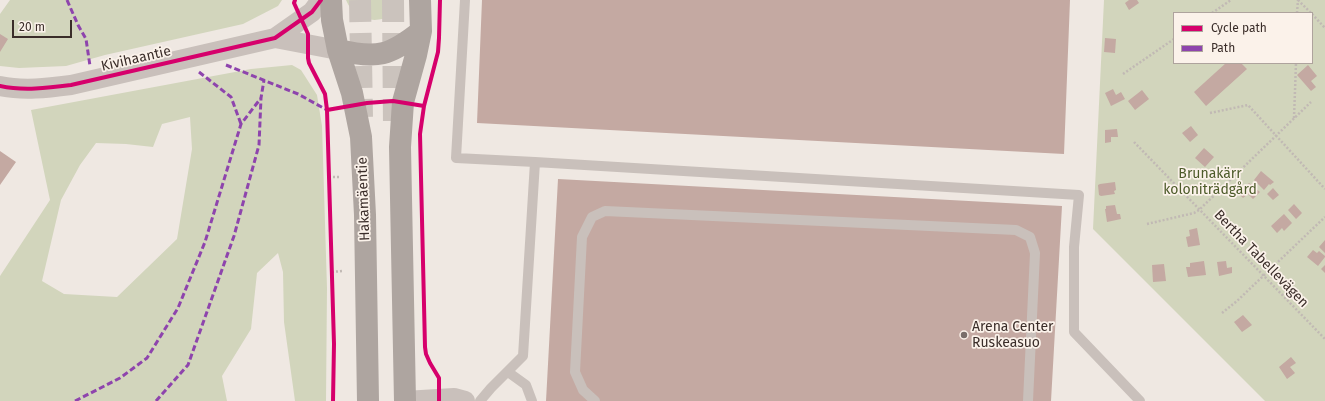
<!DOCTYPE html>
<html>
<head>
<meta charset="utf-8">
<style>
  body { margin:0 }
  #map { position:relative; width:1325px; height:401px; overflow:hidden; background:#efe8e2; font-family:"Fira Sans",sans-serif }
  canvas { display:block }
  .legend { position:absolute; left:1173px; top:12px; width:140px; height:52px; box-sizing:border-box; background:#fbf2ea; border:1px solid #aea39d; margin:0; padding:5px 7px; list-style:none; font-size:12px; color:#3a2d29 }
  .legend li { display:flex; align-items:center; gap:8px; height:20px }
  .legend b { width:20px; border:1px solid #aea39d }
  .scale { position:absolute; left:12px; top:20px; width:60px; height:18px; box-sizing:border-box; border:2px solid #3a2d29; border-top:0; padding-left:5px; font-size:12px; line-height:14px; white-space:nowrap; color:#3a2d29; -webkit-text-stroke:3px #fbf2ea; paint-order:stroke }
</style>
</head>
<body>
<div id="map">
<canvas width="1325" height="401"></canvas>
<ul class="legend">
<li><b style="height:5px;background:#d6006c"></b>Cycle path</li>
<li><b style="height:5px;background:#8e44ad"></b>Path</li>
</ul>
<div class="scale">20 m</div>
</div>
<script>
const g = document.querySelector('canvas').getContext('2d');
g.lineJoin = 'round';
function paint(path, color) {
  g.fillStyle = color;
  g.fill(path, 'evenodd');
}
function stroke(path, color, width, dash) {
  g.strokeStyle = color;
  g.lineWidth = width;
  g.lineCap = dash ? 'butt' : 'round';
  g.setLineDash(dash || []);
  g.stroke(path);
}
function write(font, color, halo, rows, align = 'center') {
  g.font = font + ' "Fira Sans",sans-serif';
  g.lineWidth = 3.5;
  g.setLineDash([]);
  g.textBaseline = 'middle';
  g.strokeStyle = halo;
  g.fillStyle = color;
  for (const [text, x, y, turn = 0] of rows) {
    g.save();
    g.translate(x, y);
    g.rotate((+turn || 0) * Math.PI / 180);
    g.textAlign = isNaN(turn) ? turn : align;
    if (halo) g.strokeText(text, 0, 0);
    g.fillText(text, 0, 0);
    g.restore();
  }
}
const green = new Path2D(`
  M 10,0 L 282,0 L 278,6 L 243,24 L 105,55 L 66,66 L 19,68 L 0,66 L 0,14 Z
  M 346,0 L 402,0 C 393,27 356,26 346,0 Z
  M 1104,0 L 1325,0 L 1325,401 L 1265,401 L 1093,229 ZM 1174,13 L 1312,13 L 1312,63 L 1174,63 Z
  M 292,65 L 301,70 L 317,95 L 322,126 L 327,288 L 326,401 L 295,401 L 284,322 L 283,272 L 278,253 L 257,273 L 251,329 L 222,376 L 227,401 L 0,401 L 0,276 L 50,200 L 31,110 L 251,69 ZM 190,117 L 192,149 L 177,239 L 117,297 L 64,294 L 42,281 L 61,200 L 80,165 L 96,143 L 126,144 L 153,147 L 162,124 Z`);
const building = new Path2D(`
  M 482,0 L 1070,0 L 1064,154 L 477,123 Z
  M 1129,0 L 1137,0 L 1139,3 L 1129,10 L 1125,3 Z
  M 0,34 L 8,39 L 0,52 Z
  M 1105,38 L 1116,39 L 1115,53 L 1104,52 Z
  M 1226,63 L 1241,63 L 1247,69 L 1206,106 L 1194,92 Z
  M 1308,65 L 1317,76 L 1311,81 L 1316,87 L 1311,91 L 1297,75 Z
  M 1113,89 L 1116,95 L 1121,92 L 1125,99 L 1111,106 L 1105,93 Z
  M 1142,90 L 1149,99 L 1135,110 L 1128,101 Z
  M 1191,126 L 1198,135 L 1190,142 L 1182,133 Z
  M 1117,129 L 1118,137 L 1111,137 L 1111,142 L 1105,143 L 1105,130 Z
  M 1204,148 L 1214,157 L 1205,167 L 1195,158 Z
  M 0,151 L 16,162 L 0,185 Z
  M 1261,171 L 1274,182 L 1270,185 L 1269,184 L 1264,190 L 1254,180 Z
  M 558,179 L 1062,206 L 1051,401 L 546,401 Z
  M 1115,182 L 1116,190 L 1114,191 L 1115,194 L 1101,196 L 1099,195 L 1098,185 L 1100,184 Z
  M 1249,183 L 1260,192 L 1253,199 L 1248,194 L 1243,198 L 1239,194 Z
  M 1273,188 L 1279,195 L 1273,200 L 1267,194 Z
  M 1294,204 L 1302,213 L 1296,219 L 1288,210 Z
  M 1115,205 L 1117,214 L 1120,214 L 1121,219 L 1107,222 L 1105,209 L 1106,209 L 1106,206 Z
  M 1284,214 L 1292,223 L 1284,231 L 1282,228 L 1277,233 L 1271,226 Z
  M 1197,228 L 1200,245 L 1188,247 L 1186,237 L 1190,236 L 1189,230 Z
  M 1325,240 L 1325,253 L 1319,247 Z
  M 1313,250 L 1317,253 L 1319,251 L 1325,256 L 1325,257 L 1318,266 L 1307,257 Z
  M 1204,261 L 1206,275 L 1188,277 L 1186,267 L 1190,267 L 1190,263 Z
  M 1226,261 L 1227,268 L 1232,267 L 1232,273 L 1219,276 L 1217,262 Z
  M 1164,264 L 1166,281 L 1153,282 L 1152,265 Z
  M 1325,265 L 1325,273 L 1321,269 Z
  M 1243,315 L 1252,325 L 1242,332 L 1234,322 Z
  M 1291,357 L 1296,363 L 1290,367 L 1295,373 L 1287,379 L 1279,367 Z`);
const primaryTunnel = new Path2D(`
  M 360,0 L 362,117
  M 393,0 L 394,126`);
const path = new Path2D(`
  M 1298,0 L 1311,13
  M 1212,13 L 1231,0
  M 1297,13 L 1298,0
  M 1312,14 L 1325,28
  M 1123,74 L 1174,39
  M 1210,113 L 1248,105 L 1325,189
  M 1294,118 L 1296,63
  M 1134,142 L 1325,339
  M 329,177 L 340,177
  M 1147,224 L 1194,213 L 1199,210 L 1311,102
  M 332,272 L 342,271
  M 1222,313 L 1237,301 L 1325,217`);
const lane = new Path2D(`
  M 465,0 L 456,158 L 535,162
  M 508,372 L 526,385 L 532,401
  M 480,401 L 491,388 L 523,356 L 535,162 L 1079,195 L 1074,247 L 1074,332 L 1140,401
  M 595,401 L 583,390 L 575,372 L 582,237 L 592,217 L 605,211 L 1016,230 L 1030,237 L 1035,253 L 1028,401`);
const street = new Path2D(`
  M 275,38 L 338,50
  M 0,86 C 23,91 48,88 71,85 L 275,38 L 312,12 L 321,0
  M 405,401 L 454,398 L 465,401`);
const primary = new Path2D(`
  M 331,0 L 332,20 L 338,50 L 352,93 L 361,137 L 365,215 L 368,401
  M 338,50 C 377,59 390,56 421,31
  M 405,401 L 400,147 L 403,102 L 416,55 L 421,31 L 420,0`);
const quiet = new Path2D(`
  M 67,0 L 78,25 L 86,39 L 90,66
  M 226,65 L 298,94 L 327,110
  M 199,72 L 231,97 L 241,124
  M 75,401 L 120,378 L 147,358 L 178,308 L 205,242 L 241,124 L 261,98
  M 156,401 L 188,365 L 234,236 L 259,145 L 261,98 L 264,80`);
const cycleway = new Path2D(`
  M 295,0 L 294,3 L 308,34 L 308,58 L 309,63 L 325,94 L 327,110 L 334,344 L 333,401
  M 0,86 C 23,91 48,88 71,85 L 275,38 L 312,12 L 321,0
  M 327,110 L 367,103 L 393,101 L 424,106
  M 439,401 L 439,378 L 430,363 L 426,354 L 425,347 L 420,134 L 424,106 L 438,52 L 439,38 L 440,0`);
const markers = [
  [964,335,4,"#796e6a"]
];
const streetNames = [
  ["Kivihaantie",136,59,-13],
  ["Hakamäentie",364,199,-92],
  ["Bertha Tabellevägen",1261,259,46]
];
const parkNames = [
  ["Brunakärr",1210,174],
  ["koloniträdgård",1210,190]
];
const poiNames = [
  ["Arena Center",972,327],
  ["Ruskeasuo",972,343]
];
paint(green, '#d2d5bc');
paint(building, '#c4a9a2');
stroke(primaryTunnel, '#cbc3bd', 22, [22, 11]);
stroke(path, '#c1b9b4', 2.5, [2, 2]);
stroke(lane, '#c9c0bb', 10);
stroke(street, '#c9c0bb', 20);
stroke(primary, '#aea5a0', 22);
stroke(quiet, '#8e44ad', 3, [6, 3]);
stroke(cycleway, '#d6006c', 4);
for (const [x, y, r, color] of markers) {
  const dot = new Path2D();
  dot.arc(x, y, r, 0, 2 * Math.PI);
  g.fillStyle = color;
  g.fill(dot);
  stroke(dot, '#fbf2ea', 1.5);
}
write('14px', '#3a2d29', '#fbf2ea', streetNames);
write('14px', '#4d5b2a', '#fbf2ea', parkNames);
write('14px', '#3a2d29', '#fbf2ea', poiNames, 'left');
</script>
</body>
</html>
